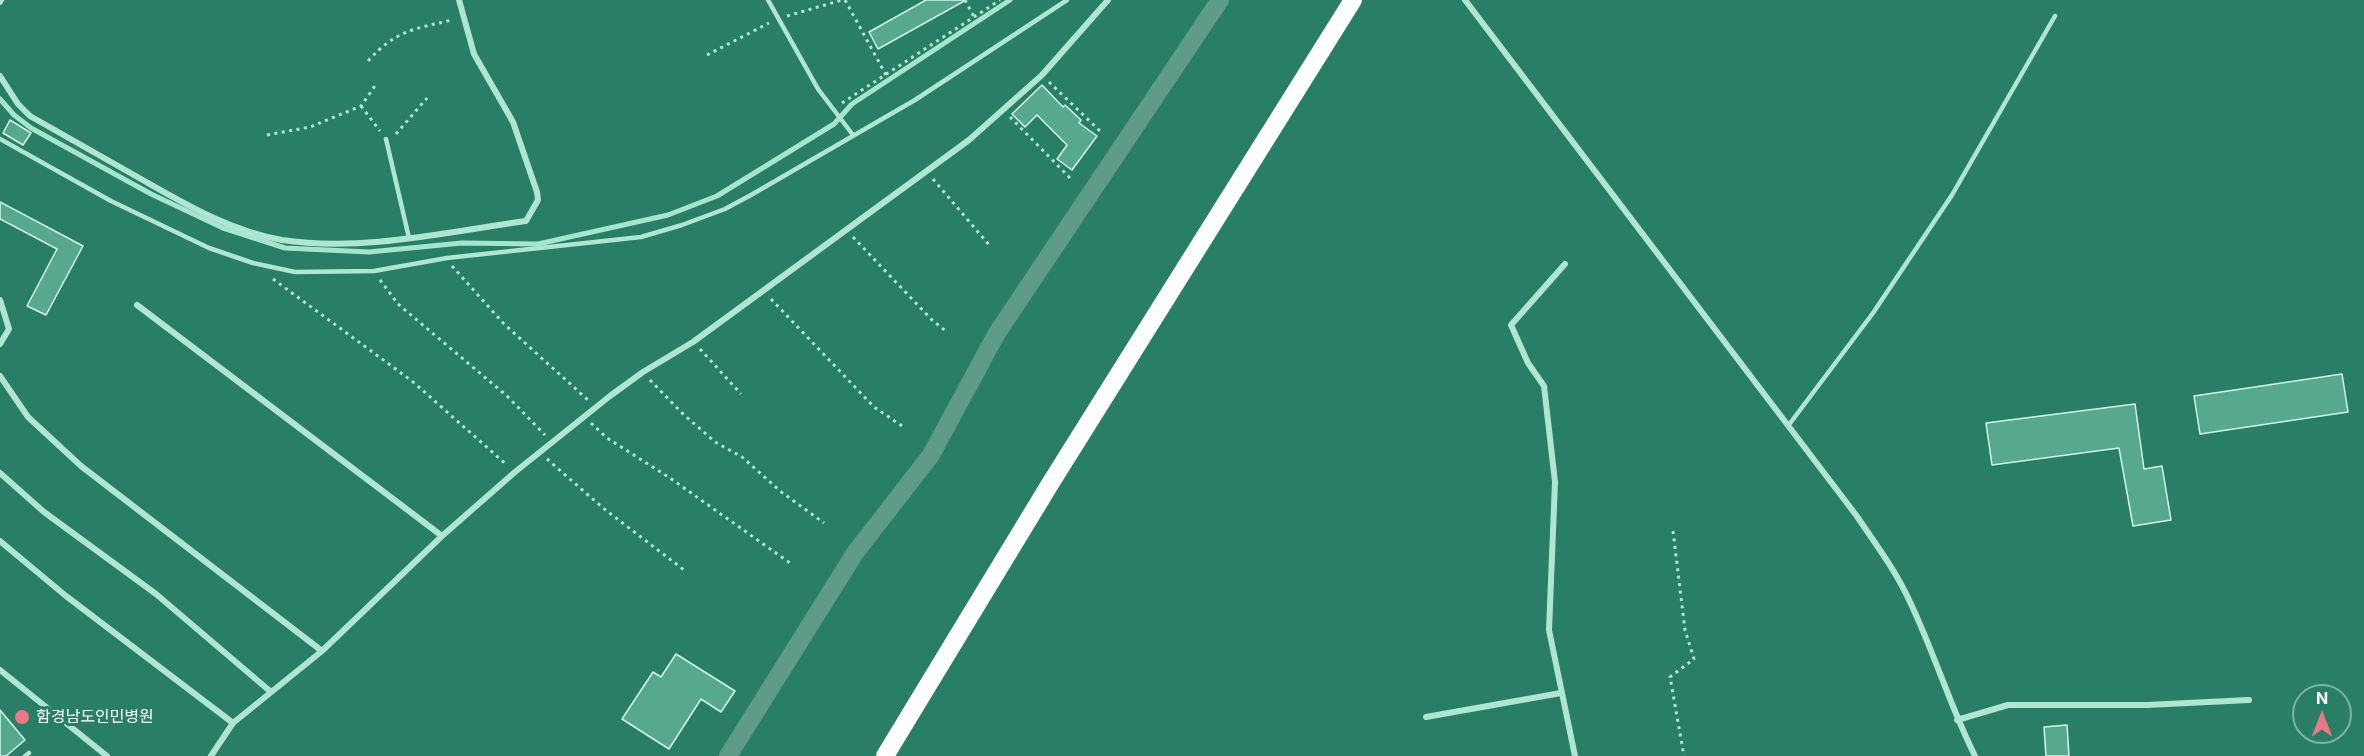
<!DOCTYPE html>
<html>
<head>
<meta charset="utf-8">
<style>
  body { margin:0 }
  #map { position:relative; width:2364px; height:756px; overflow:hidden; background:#297f65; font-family:Inter,sans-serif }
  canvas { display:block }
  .north { position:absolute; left:2292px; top:684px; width:60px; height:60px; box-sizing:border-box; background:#297f65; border:2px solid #7fb2a3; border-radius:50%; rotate:0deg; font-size:16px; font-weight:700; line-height:24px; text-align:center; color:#fff }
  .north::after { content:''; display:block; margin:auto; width:21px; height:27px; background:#ec7789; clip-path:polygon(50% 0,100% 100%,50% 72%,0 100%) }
</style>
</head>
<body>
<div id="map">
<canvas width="2364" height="756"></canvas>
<div class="north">N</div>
</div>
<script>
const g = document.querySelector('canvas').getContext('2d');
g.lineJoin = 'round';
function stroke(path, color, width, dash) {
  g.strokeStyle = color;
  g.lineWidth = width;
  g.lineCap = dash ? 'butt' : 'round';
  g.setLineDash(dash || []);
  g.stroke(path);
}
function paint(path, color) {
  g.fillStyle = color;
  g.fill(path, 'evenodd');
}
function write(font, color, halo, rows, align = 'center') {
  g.font = font + ' Inter,"Noto Sans KR",sans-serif';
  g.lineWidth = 6;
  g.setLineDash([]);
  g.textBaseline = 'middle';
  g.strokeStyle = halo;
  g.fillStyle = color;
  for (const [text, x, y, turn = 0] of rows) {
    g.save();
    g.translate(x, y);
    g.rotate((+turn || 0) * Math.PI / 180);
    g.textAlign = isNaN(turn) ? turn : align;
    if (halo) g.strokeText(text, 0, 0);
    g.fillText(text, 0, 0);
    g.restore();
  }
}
const stream = new Path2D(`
  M 0,99 L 14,115 L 31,128 L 151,194 L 223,228 L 285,248 L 369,252 L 462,243 L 538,244 L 668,215 L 717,196 L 834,124 L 852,104 L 1010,0`);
const canal = new Path2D(`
  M 728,756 L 855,553 L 931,455 L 997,333 L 1220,0`);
const building = new Path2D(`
  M 926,0 L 966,0 L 878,49 L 869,32 Z
  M 1042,85 L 1063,107 L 1065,105 L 1081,120 L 1079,123 L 1097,136 L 1072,170 L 1057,159 L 1067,145 L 1037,115 L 1025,127 L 1012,114 Z
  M 10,120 L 31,133 L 23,145 L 3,133 Z
  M 0,202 L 83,246 L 46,315 L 27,306 L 57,249 L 0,219 Z
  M 2342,374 L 2348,412 L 2200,434 L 2194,396 Z
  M 2135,404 L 2144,469 L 2162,466 L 2171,520 L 2133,526 L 2119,448 L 1992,465 L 1986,423 Z
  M 676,654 L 735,691 L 721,712 L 701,699 L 669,749 L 622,719 L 653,672 L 661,677 Z
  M 0,710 L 25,740 L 6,756 L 0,756 Z
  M 2067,725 L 2069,756 L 2046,756 L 2044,727 Z`);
const path = new Path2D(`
  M 845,0 L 886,75
  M 965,0 L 974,17
  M 787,16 L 842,0
  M 707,55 L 769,23
  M 368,61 C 396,30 414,29 452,20
  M 1049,82 L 1100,131
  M 842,103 L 1000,0
  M 361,106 L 380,131
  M 1010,117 L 1072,180
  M 396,134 L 427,98
  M 267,135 L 310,127 L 361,106 L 377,83
  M 933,179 L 990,246
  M 853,237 L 932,320 L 947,332
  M 452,266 L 504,324 L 588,400
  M 273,279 L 412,381 L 507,465
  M 380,280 L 398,304 L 507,396 L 545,435
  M 771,299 L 874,407 L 905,428
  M 700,349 L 741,394
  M 650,380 L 682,413 L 715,442 L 742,457 L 780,491 L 824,523
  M 591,423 L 607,438 L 670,478 L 790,563
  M 547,459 L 603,508 L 684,570
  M 1673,531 L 1685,630 L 1694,659 L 1670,677 L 1684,756`);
const lane = new Path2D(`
  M 768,0 L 818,89 L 853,135
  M 0,139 L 111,201 L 209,248 L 253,263 L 295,272 L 374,271 L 447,258 L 641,237 L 682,225 L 725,209 L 751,195 L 915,100 L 1067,0
  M 386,139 L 409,238
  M 1788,426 L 1873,313 L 1952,195 L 2055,16
  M 25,756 L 29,753`);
const street = new Path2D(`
  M 1465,0 L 1856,515 C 1875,543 1896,571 1910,602 C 1934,652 1950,706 1975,756
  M 0,2 L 1,0
  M 0,76 L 18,104 L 30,116 C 67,137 104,158 141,179 C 185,204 230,231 282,240 C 362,252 447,232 526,221 L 538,200 L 537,192 L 513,122 L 474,54 L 459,0
  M 1565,264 L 1511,325 L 1528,363 L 1544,386 L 1555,482 L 1549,630 L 1575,756
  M 0,300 L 9,329 L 0,344
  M 137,305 L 442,536
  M 0,376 L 28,417 L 81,466 L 322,651
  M 0,473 L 44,512 L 156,594 L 271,692
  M 0,541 L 66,596 L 233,723
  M 0,670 L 107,756
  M 1426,717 L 1561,693
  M 1957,720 L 2008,705 L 2147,705 L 2249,700
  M 211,756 L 233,723 L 322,651 L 442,536 L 515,472 L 610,396 L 643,372 L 693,342 L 969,140 L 1042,75 L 1108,0`);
const highway = new Path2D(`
  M 885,756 L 1050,484 L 1353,0`);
const markers = [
  [22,717,8,"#ec7789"]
];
const poiNames = [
  ["함경남도인민병원",36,717]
];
stroke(stream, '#a5e5d0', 5);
stroke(canal, '#5f9b89', 18);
paint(building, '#56a98f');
stroke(building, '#d3f4ea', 1.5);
stroke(path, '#b0e5d4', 3, [3, 4.5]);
stroke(lane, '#b0e5d4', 4.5);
stroke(street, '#b0e5d4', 6);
stroke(highway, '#fff', 18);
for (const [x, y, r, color] of markers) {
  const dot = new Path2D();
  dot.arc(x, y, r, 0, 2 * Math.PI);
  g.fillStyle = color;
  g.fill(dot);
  stroke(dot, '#297f65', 2);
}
write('16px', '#fff', '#297f65', poiNames, 'left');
</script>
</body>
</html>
